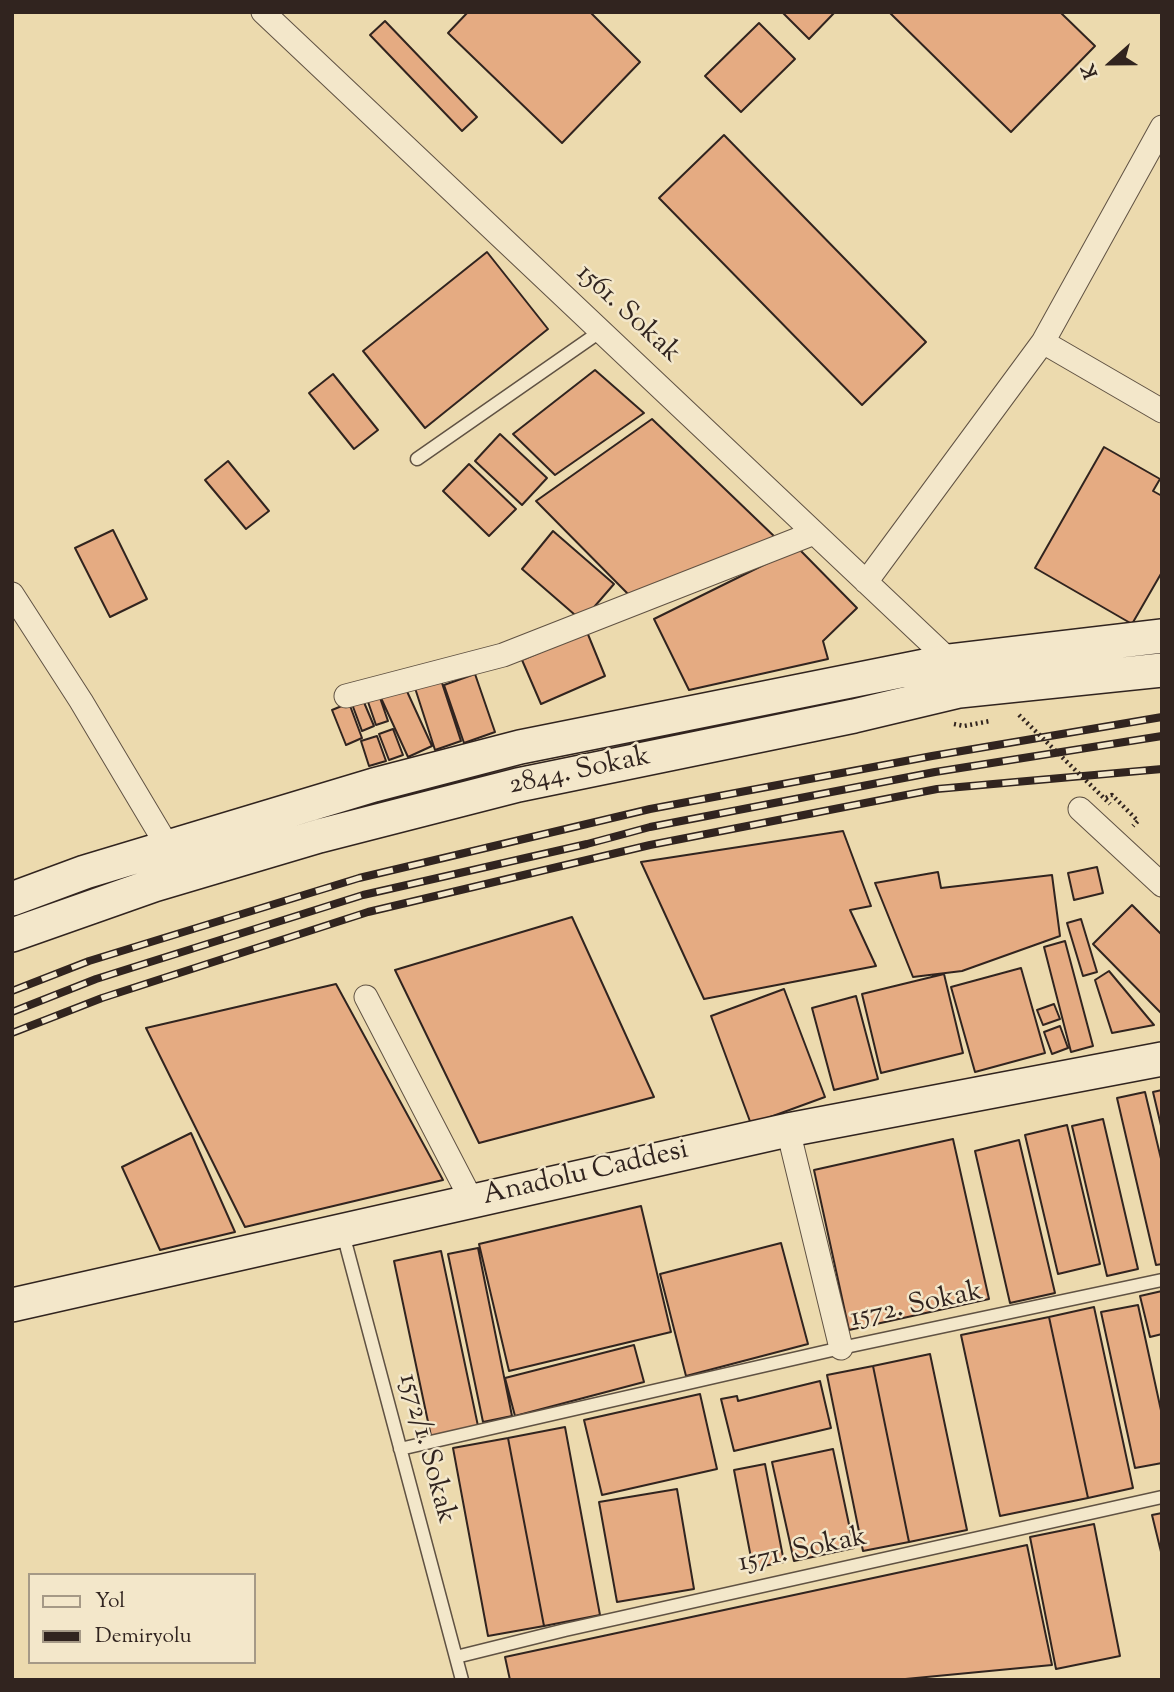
<!DOCTYPE html>
<html>
<head>
<meta charset="utf-8">
<style>
  body { margin:0 }
  #map { position:relative; width:1174px; height:1692px; overflow:hidden; background:#ecdaae; font-family:"Sorts Mill Goudy",serif }
  canvas { display:block }
  .frame { position:absolute; inset:0; border:14px solid #31241f; pointer-events:none }
  .legend { position:absolute; left:28px; top:1573px; width:228px; height:91px; box-sizing:border-box; background:#f3e7ca; border:2px solid #a59986; margin:0; padding:9px 12px; list-style:none; font-size:21px; color:#31241f }
  .legend li { display:flex; align-items:center; gap:14px; height:35px }
  .legend b { width:35px; border:2px solid #a59986 }
  .north { position:absolute; left:1076px; top:28px; width:70px; height:70px; -webkit-text-stroke:5px #f3e7ca; paint-order:stroke; rotate:249deg; font-size:19px; font-weight:700; line-height:28px; text-align:center; color:#31241f }
  .north::after { content:''; display:block; margin:auto; width:24px; height:32px; background:#31241f; clip-path:polygon(50% 0,100% 100%,50% 72%,0 100%) }
</style>
</head>
<body>
<div id="map">
<canvas width="1174" height="1692"></canvas>
<div class="frame"></div>
<ul class="legend">
<li><b style="height:9px;background:#f3e7ca"></b>Yol</li>
<li><b style="height:9px;background:#31241f"></b>Demiryolu</li>
</ul>
<div class="north">K</div>
</div>
<script>
const g = document.querySelector('canvas').getContext('2d');
g.lineJoin = 'round';
function paint(path, color) {
  g.fillStyle = color;
  g.fill(path, 'evenodd');
}
function stroke(path, color, width, dash) {
  g.strokeStyle = color;
  g.lineWidth = width;
  g.lineCap = dash ? 'butt' : 'round';
  g.setLineDash(dash || []);
  g.stroke(path);
}
function write(font, color, halo, rows, align = 'center') {
  g.font = font + ' "Sorts Mill Goudy",serif';
  g.lineWidth = 5;
  g.setLineDash([]);
  g.textBaseline = 'middle';
  g.strokeStyle = halo;
  g.fillStyle = color;
  for (const [text, x, y, turn = 0] of rows) {
    g.save();
    g.translate(x, y);
    g.rotate((+turn || 0) * Math.PI / 180);
    g.textAlign = isNaN(turn) ? turn : align;
    if (halo) g.strokeText(text, 0, 0);
    g.fillText(text, 0, 0);
    g.restore();
  }
}
const building = new Path2D(`
  M 468,12 L 590,12 L 640,62 L 562,143 L 448,33 Z
  M 782,12 L 835,12 L 809,39 Z
  M 889,12 L 1060,12 L 1095,46 L 1011,132 Z
  M 385,21 L 477,117 L 462,131 L 370,35 Z
  M 759,23 L 795,59 L 741,112 L 705,76 Z
  M 724,135 L 926,342 L 862,405 L 659,198 Z
  M 487,252 L 548,329 L 425,428 L 363,351 Z
  M 595,370 L 644,413 L 555,475 L 513,434 Z
  M 333,374 L 378,430 L 354,449 L 309,393 Z
  M 652,419 L 777,539 L 631,597 L 536,501 Z
  M 500,434 L 547,478 L 522,505 L 475,461 Z
  M 1104,447 L 1160,479 L 1153,491 L 1162,496 L 1162,572 L 1132,624 L 1035,568 Z
  M 228,461 L 269,511 L 246,529 L 205,480 Z
  M 469,464 L 516,509 L 489,536 L 443,491 Z
  M 113,530 L 147,599 L 110,617 L 75,548 Z
  M 553,531 L 614,584 L 582,621 L 522,569 Z
  M 798,548 L 857,608 L 823,641 L 828,659 L 689,690 L 654,619 Z
  M 587,632 L 605,676 L 541,704 L 522,660 Z
  M 475,674 L 495,732 L 464,743 L 444,685 Z
  M 441,680 L 461,741 L 435,750 L 415,688 Z
  M 405,687 L 432,746 L 408,757 L 381,698 Z
  M 379,695 L 388,721 L 376,725 L 367,699 Z
  M 363,700 L 374,726 L 362,731 L 352,704 Z
  M 349,703 L 362,738 L 346,745 L 332,710 Z
  M 393,729 L 403,755 L 389,760 L 379,734 Z
  M 377,736 L 386,761 L 369,766 L 361,741 Z
  M 843,831 L 871,906 L 850,910 L 876,966 L 704,999 L 641,862 Z
  M 1097,867 L 1103,893 L 1074,900 L 1068,873 Z
  M 938,872 L 941,888 L 1052,875 L 1060,936 L 962,971 L 913,977 L 875,883 Z
  M 1132,905 L 1162,935 L 1161,1013 L 1093,944 Z
  M 572,917 L 654,1097 L 479,1143 L 395,970 Z
  M 1081,919 L 1097,972 L 1083,976 L 1067,923 Z
  M 1065,941 L 1093,1046 L 1071,1052 L 1044,947 Z
  M 1021,968 L 1045,1053 L 975,1072 L 951,987 Z
  M 1109,971 L 1154,1025 L 1112,1033 L 1095,980 Z
  M 944,974 L 963,1053 L 881,1073 L 862,994 Z
  M 336,984 L 443,1180 L 245,1227 L 146,1028 Z
  M 784,989 L 825,1097 L 751,1124 L 711,1016 Z
  M 856,996 L 878,1079 L 834,1090 L 812,1008 Z
  M 1054,1004 L 1060,1019 L 1043,1025 L 1037,1010 Z
  M 1060,1026 L 1068,1048 L 1052,1054 L 1044,1032 Z
  M 1162,1090 L 1162,1130 L 1153,1092 Z
  M 1145,1092 L 1162,1163 L 1162,1264 L 1156,1265 L 1117,1098 Z
  M 1103,1119 L 1138,1269 L 1107,1276 L 1072,1126 Z
  M 1067,1125 L 1100,1264 L 1058,1274 L 1025,1135 Z
  M 191,1133 L 235,1232 L 160,1250 L 122,1167 Z
  M 953,1139 L 989,1299 L 849,1330 L 814,1170 Z
  M 1019,1140 L 1055,1293 L 1010,1303 L 975,1151 Z
  M 641,1206 L 671,1332 L 509,1371 L 479,1244 Z
  M 781,1243 L 808,1344 L 686,1376 L 660,1274 Z
  M 478,1248 L 512,1416 L 483,1422 L 448,1254 Z
  M 441,1251 L 478,1426 L 431,1436 L 394,1261 Z
  M 1162,1291 L 1162,1334 L 1150,1337 L 1140,1296 Z
  M 1138,1305 L 1162,1415 L 1162,1463 L 1135,1468 L 1101,1312 Z
  M 1094,1307 L 1133,1488 L 1088,1498 L 1049,1317 Z
  M 1049,1317 L 1088,1498 L 1000,1516 L 961,1335 Z
  M 634,1345 L 644,1382 L 515,1416 L 505,1378 Z
  M 930,1354 L 967,1530 L 909,1542 L 873,1366 Z
  M 873,1366 L 909,1542 L 863,1551 L 827,1375 Z
  M 820,1381 L 831,1428 L 734,1451 L 721,1399 L 737,1396 L 738,1401 Z
  M 700,1394 L 717,1469 L 602,1495 L 584,1420 Z
  M 565,1427 L 600,1615 L 544,1626 L 508,1438 Z
  M 508,1438 L 544,1626 L 488,1636 L 453,1448 Z
  M 833,1449 L 854,1548 L 794,1561 L 772,1462 Z
  M 765,1464 L 784,1562 L 753,1568 L 734,1470 Z
  M 677,1489 L 694,1589 L 617,1602 L 599,1502 Z
  M 1162,1513 L 1162,1556 L 1152,1515 Z
  M 1094,1524 L 1120,1656 L 1056,1669 L 1030,1537 Z
  M 1027,1545 L 1052,1665 L 895,1680 L 510,1680 L 505,1657 Z`);
const path = new Path2D(`
  M 954,724 L 964,726 L 990,721
  M 1106,798 L 1112,795 L 1138,821 L 1133,826`);
const service = new Path2D(`
  M 417,459 L 601,331
  M 342,1230 L 462,1680
  M 400,1449 L 841,1348 L 1162,1280
  M 456,1657 L 565,1630 L 1162,1497`);
const minor = new Path2D(`
  M 263,12 L 950,661 L 953,672
  M 1162,127 L 1043,342 L 1162,411
  M 866,582 L 1043,342
  M 12,594 L 81,701 L 168,847
  M 346,696 L 503,655 L 814,533
  M 1080,809 L 1162,885
  M 366,997 L 472,1201
  M 788,1130 L 841,1348`);
const secondary = new Path2D(`
  M 12,899 L 85,872 L 374,785 L 520,747 L 950,661 L 1162,636
  M 12,935 L 154,885 L 319,836 L 518,785 L 854,716 L 959,691 L 1162,670
  M 12,1305 L 788,1130 L 1162,1059`);
const rail = new Path2D(`
  M 12,991 L 89,961 L 359,878 L 650,809 L 932,756 L 1162,717
  M 12,1012 L 96,979 L 363,895 L 587,844 L 650,827 L 935,772 L 1162,736
  M 12,1033 L 102,998 L 368,912 L 650,845 L 937,789 L 1162,769`);
const pathBridge = new Path2D(`
  M 1019,715 L 1110,804`);
const streetNames = [
  ["1561. Sokak",627,315,43],
  ["2844. Sokak",580,773,-12],
  ["Anadolu Caddesi",586,1175,-13],
  ["1572. Sokak",917,1307,-12],
  ["1572/1. Sokak",425,1449,75],
  ["1571. Sokak",803,1552,-12]
];
paint(building, '#e5ab82');
stroke(building, '#31241f', 2);
stroke(service, '#605243', 15);
stroke(minor, '#605243', 25);
stroke(secondary, '#31241f', 36);
stroke(path, '#31241f', 4.5, [2, 3.5]);
stroke(service, '#f3e7ca', 12);
stroke(minor, '#f3e7ca', 23);
stroke(secondary, '#f3e7ca', 33);
stroke(rail, '#31241f', 8);
stroke(rail, '#f3e7ca', 5, [16]);
stroke(pathBridge, '#31241f', 4.5, [2, 3.5]);
write('28px', '#31241f', '#f3e7ca', streetNames);
</script>
</body>
</html>
